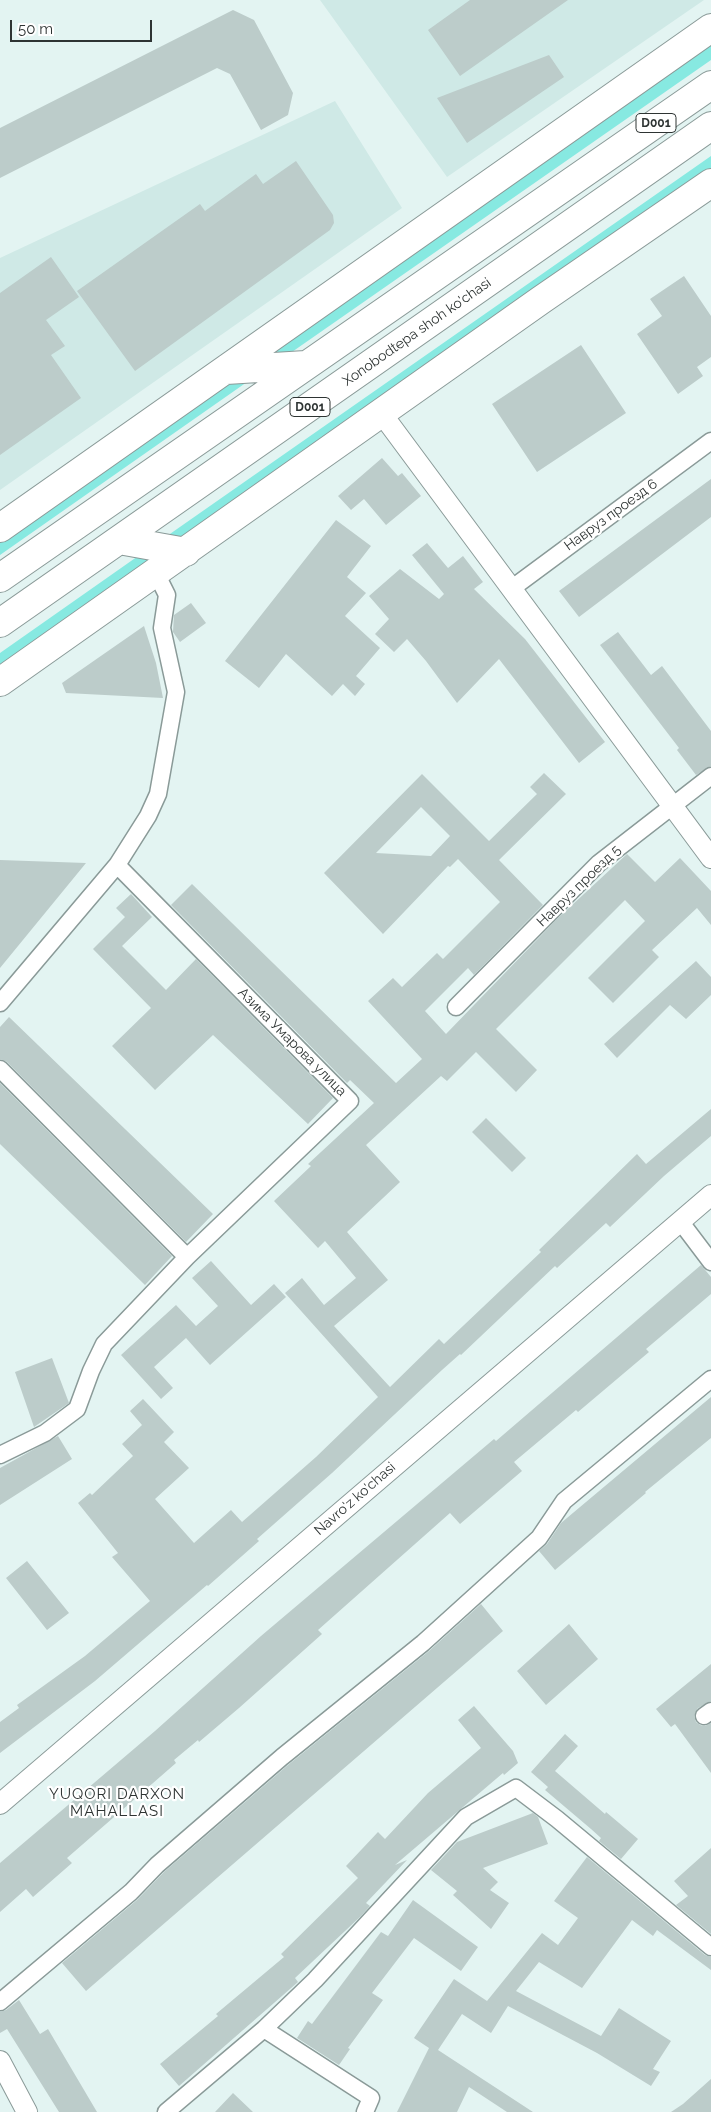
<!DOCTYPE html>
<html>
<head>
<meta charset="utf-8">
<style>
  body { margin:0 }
  #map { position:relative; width:711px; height:2112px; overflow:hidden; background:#e3f4f2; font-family:Raleway,sans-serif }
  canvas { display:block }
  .scale { position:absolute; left:10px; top:20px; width:142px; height:22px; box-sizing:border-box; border:2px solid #2e3433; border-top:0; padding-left:6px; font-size:15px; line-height:18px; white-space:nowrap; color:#2e3433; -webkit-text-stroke:4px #fff; paint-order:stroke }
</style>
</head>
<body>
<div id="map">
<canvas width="711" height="2112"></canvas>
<div class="scale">50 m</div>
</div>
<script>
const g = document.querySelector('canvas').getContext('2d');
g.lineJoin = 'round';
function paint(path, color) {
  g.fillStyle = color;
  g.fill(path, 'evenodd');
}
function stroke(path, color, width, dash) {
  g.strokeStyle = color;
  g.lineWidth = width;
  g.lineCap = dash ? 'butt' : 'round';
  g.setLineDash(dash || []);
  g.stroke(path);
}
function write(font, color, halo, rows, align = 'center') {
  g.font = font + ' Raleway,sans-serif';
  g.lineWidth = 4.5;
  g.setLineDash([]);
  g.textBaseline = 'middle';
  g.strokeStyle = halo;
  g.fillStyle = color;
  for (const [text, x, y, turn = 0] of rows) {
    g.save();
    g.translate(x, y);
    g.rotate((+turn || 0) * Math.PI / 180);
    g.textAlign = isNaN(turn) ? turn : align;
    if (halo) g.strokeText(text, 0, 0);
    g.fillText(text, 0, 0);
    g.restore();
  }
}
const built = new Path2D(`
  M 320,0 L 704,0 L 447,177 Z
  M 335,101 L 402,208 L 0,490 L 0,258 Z`);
const green = new Path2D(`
  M 711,36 L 711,60 L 279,361 L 264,357 Z
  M 711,156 L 711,172 L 180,543 L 167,536 Z
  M 233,378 L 247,382 L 0,555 L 0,540 Z
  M 141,554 L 157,559 L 0,669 L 0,653 Z`);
const building = new Path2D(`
  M 470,0 L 568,0 L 460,76 L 428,30 Z
  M 233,10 L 254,20 L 293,93 L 288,115 L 261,130 L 230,74 L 217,68 L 0,178 L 0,128 Z
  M 549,55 L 564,77 L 467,143 L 437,98 Z
  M 296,161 L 333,215 L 334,223 L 330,230 L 135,371 L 77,291 L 200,204 L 205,211 L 256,174 L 263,184 Z
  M 51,257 L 79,297 L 46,320 L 65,346 L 51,355 L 81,398 L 0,455 L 0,293 Z
  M 684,276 L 711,316 L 711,357 L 697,367 L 703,376 L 678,394 L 637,334 L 662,316 L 650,299 Z
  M 581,345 L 626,413 L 537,472 L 492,404 Z
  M 382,458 L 398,476 L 402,473 L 421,496 L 386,525 L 364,499 L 351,510 L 338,496 Z
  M 711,479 L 711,517 L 579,617 L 559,591 Z
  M 336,520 L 371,546 L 347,577 L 366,593 L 345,616 L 380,648 L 356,676 L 365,684 L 355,696 L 343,684 L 332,696 L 286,654 L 259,688 L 225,661 Z
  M 427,543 L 448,568 L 463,556 L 483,582 L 474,589 L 525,639 L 605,742 L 579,763 L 499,659 L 457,703 L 426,661 L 407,639 L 394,652 L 375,634 L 389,619 L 369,596 L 400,569 L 439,599 L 444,594 L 412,555 Z
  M 191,603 L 206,623 L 180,642 L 173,632 L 174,615 Z
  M 144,626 L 156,663 L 163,698 L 66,693 L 62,683 Z
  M 618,632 L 651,675 L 662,666 L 711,731 L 711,766 L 696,775 L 677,750 L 679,748 L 600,645 Z
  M 544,773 L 566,794 L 499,860 L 543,905 L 474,975 L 468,968 L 425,1011 L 446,1034 L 557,919 L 627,854 L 655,882 L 680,858 L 711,891 L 711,925 L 697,908 L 652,950 L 659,957 L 613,1003 L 588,978 L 645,921 L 625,900 L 496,1029 L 537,1070 L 516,1092 L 476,1052 L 447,1081 L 441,1076 L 366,1145 L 400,1182 L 347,1232 L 388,1280 L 334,1326 L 390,1387 L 439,1339 L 444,1344 L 541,1252 L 539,1250 L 637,1154 L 646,1164 L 711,1109 L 711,1136 L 664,1176 L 610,1227 L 606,1223 L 557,1268 L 555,1266 L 461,1355 L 460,1354 L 442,1370 L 332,1473 L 257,1539 L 259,1541 L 208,1586 L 207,1585 L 95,1681 L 0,1753 L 0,1722 L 19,1708 L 17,1705 L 85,1656 L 150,1601 L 112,1557 L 118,1553 L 78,1503 L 90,1493 L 92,1495 L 133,1456 L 122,1444 L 142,1425 L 130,1411 L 143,1399 L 174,1432 L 164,1442 L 189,1468 L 155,1499 L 194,1543 L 231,1510 L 242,1522 L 316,1457 L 378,1397 L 285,1293 L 302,1278 L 324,1305 L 356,1278 L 325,1241 L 318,1248 L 274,1201 L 311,1166 L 308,1164 L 374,1103 L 350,1080 L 347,1083 L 171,905 L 192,884 L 396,1083 L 422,1059 L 368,1001 L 393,978 L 402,987 L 437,953 L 443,959 L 500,902 L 458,859 L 450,867 L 448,866 L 383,934 L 324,873 L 422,774 L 489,841 L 537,794 L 530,787 ZM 421,807 L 450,836 L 431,856 L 376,853 Z
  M 0,860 L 86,863 L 0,968 Z
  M 131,894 L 152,917 L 122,946 L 166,990 L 196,959 L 333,1098 L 308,1124 L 213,1035 L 155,1090 L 112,1046 L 151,1008 L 93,949 L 125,917 L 116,908 Z
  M 696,961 L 711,977 L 711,995 L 686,1019 L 670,1005 L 617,1058 L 604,1044 Z
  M 9,1017 L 213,1214 L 186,1242 L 7,1062 L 0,1059 L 0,1027 Z
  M 0,1083 L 172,1256 L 145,1285 L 0,1144 Z
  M 486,1118 L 526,1158 L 512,1172 L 472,1132 Z
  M 211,1261 L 251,1305 L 274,1284 L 286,1297 L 210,1365 L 186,1338 L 154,1367 L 173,1388 L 161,1399 L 121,1355 L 176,1305 L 196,1326 L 218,1306 L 192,1278 Z
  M 701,1265 L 711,1277 L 711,1294 L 646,1349 L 649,1352 L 578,1412 L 576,1410 L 514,1462 L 522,1471 L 460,1524 L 450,1513 L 318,1630 L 322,1634 L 239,1708 L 199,1742 L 198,1740 L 174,1760 L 176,1763 L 67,1858 L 72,1863 L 33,1897 L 26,1889 L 0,1912 L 0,1863 L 155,1731 L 261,1636 L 494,1439 L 496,1441 Z
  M 52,1358 L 69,1403 L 34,1427 L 15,1372 Z
  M 711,1397 L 711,1438 L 645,1492 L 646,1493 L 555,1570 L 539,1551 L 547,1544 L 561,1523 Z
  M 58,1436 L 72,1459 L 0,1505 L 0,1468 Z
  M 27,1561 L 69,1613 L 47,1630 L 6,1578 Z
  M 481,1604 L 503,1631 L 86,1991 L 62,1963 L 137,1900 L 164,1872 L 288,1765 L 429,1651 Z
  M 569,1624 L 598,1659 L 546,1705 L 517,1671 Z
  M 711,1664 L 711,1701 L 698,1708 L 694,1716 L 696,1722 L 700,1725 L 705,1726 L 711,1723 L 711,1773 L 675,1724 L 671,1727 L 656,1709 Z
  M 474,1706 L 513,1751 L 518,1763 L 504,1775 L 503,1773 L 395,1865 L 407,1860 L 366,1903 L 370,1906 L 361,1916 L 295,1978 L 298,1982 L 179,2086 L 160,2064 L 218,2016 L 216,2014 L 284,1957 L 281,1954 L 358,1878 L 346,1866 L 378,1832 L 385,1839 L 428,1793 L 481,1748 L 458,1720 Z
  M 565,1734 L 578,1746 L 555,1771 L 605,1814 L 606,1812 L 638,1839 L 621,1859 L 599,1841 L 601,1838 L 591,1829 L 545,1790 L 548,1787 L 531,1772 Z
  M 533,1813 L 538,1817 L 548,1844 L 483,1868 L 498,1882 L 490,1890 L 509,1903 L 491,1929 L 453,1895 L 457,1891 L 431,1870 L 457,1842 Z
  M 711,1848 L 711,1934 L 676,1905 L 688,1896 L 674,1881 Z
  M 587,1857 L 705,1955 L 711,1957 L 711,1970 L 657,1930 L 653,1936 L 632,1920 L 582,1988 L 539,1962 L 516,1991 L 601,2036 L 619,2008 L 671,2041 L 653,2069 L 660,2072 L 651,2086 L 597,2053 L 508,2006 L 491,2033 L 462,2014 L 438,2050 L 533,2112 L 507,2112 L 469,2087 L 457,2112 L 397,2112 L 429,2048 L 414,2038 L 454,1979 L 487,2001 L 542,1933 L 558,1945 L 578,1918 L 554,1901 Z
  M 413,1900 L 478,1947 L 461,1971 L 414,1938 L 372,1993 L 383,2000 L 348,2048 L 350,2049 L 339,2065 L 297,2038 L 308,2021 L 312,2024 L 381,1932 L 388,1936 Z
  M 19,2000 L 40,2034 L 48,2029 L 97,2112 L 59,2112 L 7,2029 L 0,2033 L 0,2012 L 6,2010 Z
  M 711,2079 L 711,2112 L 671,2112 L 683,2104 Z
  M 233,2093 L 253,2112 L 215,2112 Z`);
const minor = new Path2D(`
  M 511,589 L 711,441
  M 0,1003 L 117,865 L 148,816 L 158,794 L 176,692 L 162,628 L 167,595 L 156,573
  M 456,1007 L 599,863 L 711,776
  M 0,1069 L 187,1257
  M 680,1221 L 711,1262
  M 0,1455 L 45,1433 L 77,1409 L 91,1371 L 104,1344 L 187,1257 L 350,1101 L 117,865
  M 704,1716 L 711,1711
  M 0,2002 L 131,1892 L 157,1865 L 282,1757 L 423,1643 L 539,1538 L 564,1501 L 711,1379
  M 264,2029 L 371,2098 L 365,2112
  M 166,2112 L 264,2029 L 315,1980 L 466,1817 L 516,1788 L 557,1819 L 711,1947`);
const tertiary = new Path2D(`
  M 382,414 L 711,858
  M 0,1804 L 711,1195
  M 0,2061 L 27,2112`);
const trunk = new Path2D(`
  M 226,370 L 306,365
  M 0,528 L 711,28
  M 119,540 L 186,552
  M 0,578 L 711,85
  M 0,623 L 711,126
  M 0,682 L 541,300 L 711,183`);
const shields = [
  [656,123,40],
  [310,407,40]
];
const shieldNames = [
  ["D001",656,123],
  ["D001",310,407]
];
const streetNames = [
  ["Xonobodtepa shoh ko'chasi",417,332,-35],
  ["Навруз проезд 6",611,515,-36],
  ["Навруз проезд 5",579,886,-44],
  ["Азима Умарова улица",292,1042,45],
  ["Navro'z ko'chasi",355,1499,-41]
];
const neighbourhoodNames = [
  ["YUQORI DARXON",117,1794],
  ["MAHALLASI",117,1811]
];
paint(built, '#cfe9e6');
paint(green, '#87e9e1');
paint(building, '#bcccca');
stroke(minor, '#8a9a98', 19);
stroke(tertiary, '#8a9a98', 22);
stroke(trunk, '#8a9a98', 30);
stroke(minor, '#fff', 16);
stroke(tertiary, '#fff', 20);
stroke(trunk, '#fff', 28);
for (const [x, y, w] of shields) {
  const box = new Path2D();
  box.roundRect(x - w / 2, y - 9.5, w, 19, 4);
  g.fillStyle = '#fff';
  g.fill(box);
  stroke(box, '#2e3433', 1);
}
write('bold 12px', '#2e3433', null, shieldNames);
write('14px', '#2e3433', '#fff', streetNames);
g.letterSpacing = '1px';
write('15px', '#2e3433', '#fff', neighbourhoodNames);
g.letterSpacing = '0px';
</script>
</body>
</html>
